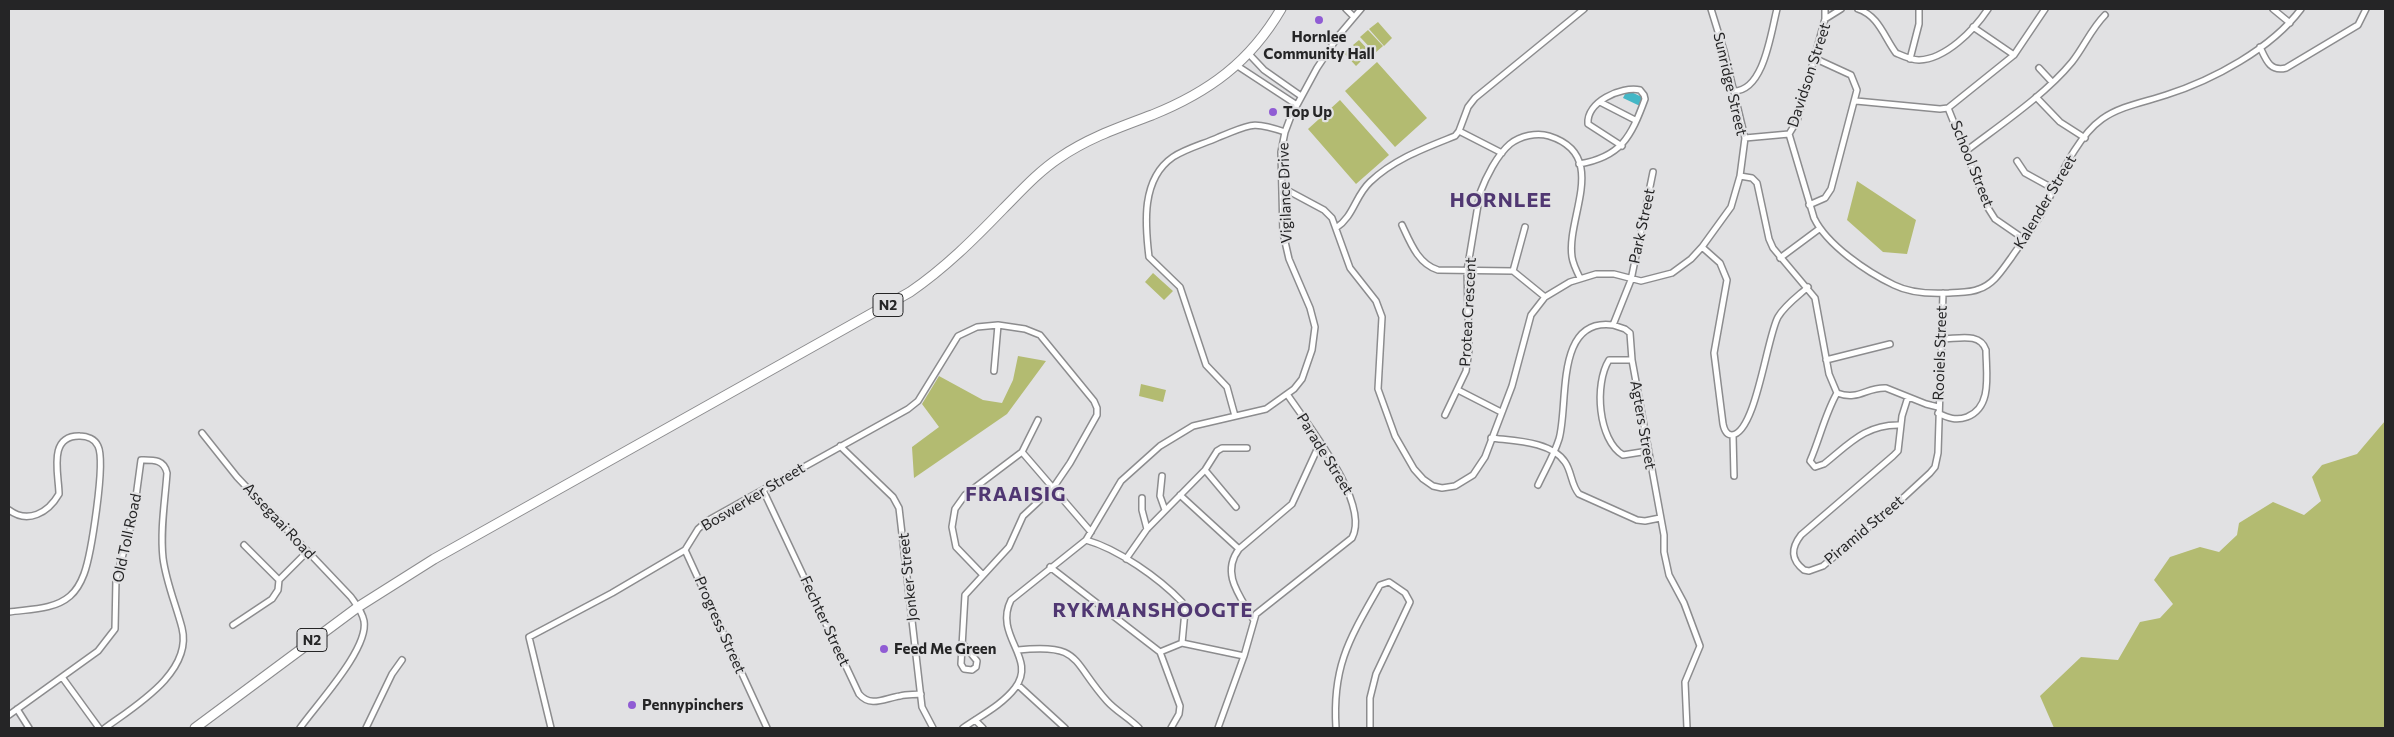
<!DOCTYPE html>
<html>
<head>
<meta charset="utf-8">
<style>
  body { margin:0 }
  #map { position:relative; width:2394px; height:737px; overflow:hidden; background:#e1e1e3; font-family:Commissioner,sans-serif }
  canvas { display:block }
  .frame { position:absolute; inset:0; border:10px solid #252526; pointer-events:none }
</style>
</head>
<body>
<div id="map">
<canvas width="2394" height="737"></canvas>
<div class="frame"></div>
</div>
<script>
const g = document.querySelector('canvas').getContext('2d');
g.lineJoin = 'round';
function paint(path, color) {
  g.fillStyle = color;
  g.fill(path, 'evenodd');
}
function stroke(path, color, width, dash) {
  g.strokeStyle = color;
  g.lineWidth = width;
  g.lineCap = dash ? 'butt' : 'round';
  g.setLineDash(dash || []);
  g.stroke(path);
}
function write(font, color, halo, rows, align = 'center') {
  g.font = font + ' Commissioner,sans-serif';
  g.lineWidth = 4.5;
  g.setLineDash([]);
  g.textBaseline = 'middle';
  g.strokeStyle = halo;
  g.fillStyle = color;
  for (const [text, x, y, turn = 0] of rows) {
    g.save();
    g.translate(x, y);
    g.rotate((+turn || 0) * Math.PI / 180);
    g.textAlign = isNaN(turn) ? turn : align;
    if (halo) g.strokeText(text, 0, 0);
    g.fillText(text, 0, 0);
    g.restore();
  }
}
const green = new Path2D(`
  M 1378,22 L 1392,38 L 1384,46 L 1369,29 Z
  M 1368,30 L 1383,46 L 1375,53 L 1360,37 Z
  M 1359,40 L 1371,53 L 1365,58 L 1353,45 Z
  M 1350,48 L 1361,61 L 1356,66 L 1344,53 Z
  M 1377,62 L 1427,118 L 1395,147 L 1345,91 Z
  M 1340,100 L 1389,155 L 1356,184 L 1308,129 Z
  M 1857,181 L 1916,220 L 1907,254 L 1883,252 L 1847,220 Z
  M 1153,273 L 1173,291 L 1164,300 L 1145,282 Z
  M 1018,356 L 1046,361 L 1007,414 L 914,478 L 912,447 L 939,427 L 922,404 L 939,376 L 983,400 L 1002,403 L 1013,380 Z
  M 1141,384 L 1166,390 L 1163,402 L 1139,396 Z
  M 2385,421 L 2385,728 L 2054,728 L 2040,696 L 2081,657 L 2118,660 L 2140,622 L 2160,618 L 2173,604 L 2154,580 L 2170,557 L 2200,547 L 2219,552 L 2237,535 L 2239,523 L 2273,502 L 2304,515 L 2321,501 L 2312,477 L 2322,465 L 2357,454 Z`);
const water = new Path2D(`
  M 1627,90 L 1644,98 L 1640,106 L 1623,98 Z`);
const street = new Path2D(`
  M 1346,9 L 1354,17
  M 1858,9 C 1879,16 1884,37 1896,53 C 1903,56 1911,60 1919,60 C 1946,59 1974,30 1988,9
  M 2273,9 L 2290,23
  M 1825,19 L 1825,9
  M 1973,27 L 2014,55
  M 2260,47 C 2266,60 2270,72 2286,68 L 2358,25 L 2366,9
  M 1248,53 L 1264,70 L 1301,96
  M 1910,59 L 1919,24 L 1919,9
  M 1236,65 L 1297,105
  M 2039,68 L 2052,82
  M 1734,91 C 1764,91 1771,32 1777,9
  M 2036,97 L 2060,122 L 2085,138
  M 1856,101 L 1940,109 L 1948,108 L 2014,55 L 2045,9
  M 1600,102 L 1635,120
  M 1948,108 L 1988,208 L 1995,219 L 2024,239
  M 1459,131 L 1502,153
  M 1789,134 L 1814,218 C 1827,245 1867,272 1894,285 C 1910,293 1931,294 1949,293 C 1959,292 1970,293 1979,289 C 1994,284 2002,270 2011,258 C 2021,243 2033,229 2041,214 C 2057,185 2074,139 2102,119 C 2120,106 2145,102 2166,95 C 2213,80 2271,49 2301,9
  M 1789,134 L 1797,121 L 1825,19 L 1841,9
  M 1745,138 L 1789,134
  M 1966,151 C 2000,125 2045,95 2072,62 C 2084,47 2091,29 2105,15
  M 2017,161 L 2025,173 L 2054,189
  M 1579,164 C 1621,157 1631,137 1645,99 L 1644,95 L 1640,90 C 1621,86 1586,102 1588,124 L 1622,146
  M 1740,176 L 1752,178 L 1757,183 L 1769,239 L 1773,248 L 1815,298 L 1829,374 L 1837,393
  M 1283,188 L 1324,210 L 1332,218 L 1350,268 L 1376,301 L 1382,317 L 1378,389 L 1395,436 L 1414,469 L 1423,479 L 1433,486 L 1442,488 L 1455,486 L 1473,475 L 1485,457 L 1512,386 L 1531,315 L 1545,297 L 1570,282 L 1596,274 L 1614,274 L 1641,281 L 1672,273 L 1691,259 L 1702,247 L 1731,207 L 1740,176 L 1745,138 L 1724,51 L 1711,9
  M 1809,205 L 1825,198 L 1831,189 L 1857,90 L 1851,75 L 1814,58
  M 1402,225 C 1410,242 1418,264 1438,270 L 1513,271 L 1545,297
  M 1336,228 C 1354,216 1355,196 1370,182 C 1394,159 1425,148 1455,136 L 1459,131 L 1468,107 L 1475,98 L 1584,9
  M 1702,247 L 1720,263 L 1727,280 L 1714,353 L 1723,424 C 1724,429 1726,435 1732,435 C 1756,433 1767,336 1778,317 C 1785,305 1798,296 1808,287
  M 1780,258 L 1819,229
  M 1513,271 L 1525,227
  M 1613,325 L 1625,329 L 1630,333 L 1632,360 L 1664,535 L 1664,552 L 1669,575 L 1684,603 L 1700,646 L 1685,682 L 1687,728
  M 1632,360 L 1609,360 C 1594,384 1598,440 1623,455 L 1648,451
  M 1826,360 L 1890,344
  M 994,371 L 998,325
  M 1458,390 L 1501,412
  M 1837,393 C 1825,414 1820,438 1810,461 L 1815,467 L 1824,464 C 1849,444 1866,424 1900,425
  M 1837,393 C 1859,401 1866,387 1886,388 L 1926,404 L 1938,407
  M 1908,397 L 1902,416 L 1898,451 L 1893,456 L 1801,535 C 1791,548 1790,559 1804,570 L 1809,571 L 1823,566 L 1904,497 L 1930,473 L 1935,467 L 1938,453 L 1943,293
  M 1938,413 C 1948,418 1956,421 1967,417 C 1993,407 1986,373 1986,350 C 1980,332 1958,339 1942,339
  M 1445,415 L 1466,371 L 1469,350 L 1467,271 L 1480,193 C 1486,177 1497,155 1510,144 C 1520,136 1537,132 1549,136 C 1610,155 1566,217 1572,257 C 1573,264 1577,272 1580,278
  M 1235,416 L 1227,387 L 1206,365 L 1180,287 L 1149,257 C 1145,224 1141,179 1173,157 C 1187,148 1204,144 1219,137 C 1250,125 1251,120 1285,132
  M 202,433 L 237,477 L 351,597 C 356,604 362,611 364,621 C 369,649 316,705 300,728
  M 1733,435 L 1734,476
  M 1491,438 C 1513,441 1551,441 1565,462 C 1572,472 1571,485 1579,494 L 1637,520 L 1645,521 L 1660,518
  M 840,446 L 893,497 L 899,508 L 922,707 L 933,728
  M 1022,452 L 1091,532
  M 1205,470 L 1236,507
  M 1162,476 L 1160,496 L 1165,510
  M 1538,485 C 1545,470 1554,455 1559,439 C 1569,405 1554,317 1613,325 L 1631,280 L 1653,172
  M 763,490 L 859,694 C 871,708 885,698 900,696 C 907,694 914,695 921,694
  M 1180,495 L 1239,549
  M 1142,498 L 1142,510 L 1147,529
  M 9,510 C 28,524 48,513 59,494 C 59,475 47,435 80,436 C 87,436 95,439 98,446 C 106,462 91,555 84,574 C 81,582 77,590 70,596 C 54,610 29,609 9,612
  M 1086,540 C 1118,549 1159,578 1182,602 L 1185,611 L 1182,643
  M 244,545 L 279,580
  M 685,550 L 767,728
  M 1126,559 L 1147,529 L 1205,470 L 1217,451 L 1222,448 L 1247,448
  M 1050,567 L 1160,652
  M 982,574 L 956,547 L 952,527 L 955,509 L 965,495 L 1022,452 L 1038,420
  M 1253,619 C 1241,597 1220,574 1239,549 L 1292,504 L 1320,443
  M 233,625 L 272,599 L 278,590 L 279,580 L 307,552
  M 1182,643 L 1244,656
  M 1018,650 C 1082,643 1071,661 1107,701 C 1116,711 1129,718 1139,728
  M 1160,652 L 1180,706 L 1179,714 L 1171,728
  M 1160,652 L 1182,643
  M 62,677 L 99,728
  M 1018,685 L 1065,728
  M 17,709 L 29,728
  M 9,715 L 98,651 L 115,629 L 116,579 L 133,519 L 141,460 C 153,460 164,459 167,473 C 165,501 160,530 163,558 C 166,582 176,605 182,628 C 193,672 135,706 105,728
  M 975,720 L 983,728
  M 366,728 L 392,674 L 402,660
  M 551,728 L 529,637 L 612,593 L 685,550 L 698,529 L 707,521 L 908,409 L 918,401 L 958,336 L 977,327 L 998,325 L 1025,329 L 1040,335 L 1094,401 L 1097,408 L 1097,415 L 1070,463 L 1053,488 L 1023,516 L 1009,547 L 965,595 L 961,664 L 964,669 L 972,670 L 976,667 L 977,661 L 963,644
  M 963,728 C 980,716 1002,705 1015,688 C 1038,658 993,636 1011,600 L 1086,540 L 1121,481 L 1160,446 L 1193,426 L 1266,409 L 1294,389 L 1302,379 L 1312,350 L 1315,327 L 1310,308 L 1289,259 L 1283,233 L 1281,152 L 1285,132 L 1291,116 L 1317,68 L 1339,35 L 1361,9
  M 1218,728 L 1244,656 L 1256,614 L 1352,538 C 1371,503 1307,424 1287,394
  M 1336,728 C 1332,665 1350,638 1380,585 L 1389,582 L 1405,593 L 1410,602 L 1376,674 L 1370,698 L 1370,728`);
const highway = new Path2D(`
  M 195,728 L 358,607 L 434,559 L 910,292 C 945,268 974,239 1003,209 C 1021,191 1038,172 1059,158 C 1088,138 1120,127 1152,115 C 1209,92 1250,62 1281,9`);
const markers = [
  [1319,20,5,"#905cd4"],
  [1273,112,5,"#905cd4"],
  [884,649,5,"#905cd4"],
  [632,705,5,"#905cd4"]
];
const shields = [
  [888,305,30],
  [312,640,30]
];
const shieldNames = [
  ["N2",888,305],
  ["N2",312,640]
];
const poiNames = [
  ["Hornlee",1319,37,"center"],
  ["Community Hall",1319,54,"center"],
  ["Top Up",1283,112],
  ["Feed Me Green",894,649],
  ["Pennypinchers",642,705]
];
const streetNames = [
  ["Davidson Street",1809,75,-72],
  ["Sunridge Street",1730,84,77],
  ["School Street",1972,164,68],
  ["Vigilance Drive",1285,193,-92],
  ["Kalender Street",2045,202,-59],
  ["Park Street",1642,226,-78],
  ["Protea Crescent",1468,312,-87],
  ["Rooiels Street",1940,353,-88],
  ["Agters Street",1643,425,80],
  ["Parade Street",1325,454,58],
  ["Boswerker Street",753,497,-31],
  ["Assegaai Road",279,521,47],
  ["Piramid Street",1864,530,-40],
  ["Old Toll Road",127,538,-78],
  ["Jonker Street",908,577,-96],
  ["Fechter Street",825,621,65],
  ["Progress Street",720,625,66]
];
const districtNames = [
  ["HORNLEE",1501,200],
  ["FRAAISIG",1016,494],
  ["RYKMANSHOOGTE",1153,610]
];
paint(green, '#b3bb71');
paint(water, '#44b7c6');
stroke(street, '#8c8c8e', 8);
stroke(highway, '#8c8c8e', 11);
stroke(street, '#fff', 5);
stroke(highway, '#fff', 9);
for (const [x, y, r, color] of markers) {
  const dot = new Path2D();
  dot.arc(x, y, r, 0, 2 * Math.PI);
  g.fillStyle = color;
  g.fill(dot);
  stroke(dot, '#e1e1e3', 2);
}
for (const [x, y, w] of shields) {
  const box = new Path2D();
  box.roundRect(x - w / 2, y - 11.5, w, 23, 4);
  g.fillStyle = '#e1e1e3';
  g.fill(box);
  stroke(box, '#252526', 1);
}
write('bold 14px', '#252526', null, shieldNames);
write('bold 15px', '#252526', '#e1e1e3', poiNames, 'left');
write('15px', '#252526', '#e1e1e3', streetNames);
g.letterSpacing = '1px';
write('bold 20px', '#503772', '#e1e1e3', districtNames);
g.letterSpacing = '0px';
</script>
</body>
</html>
